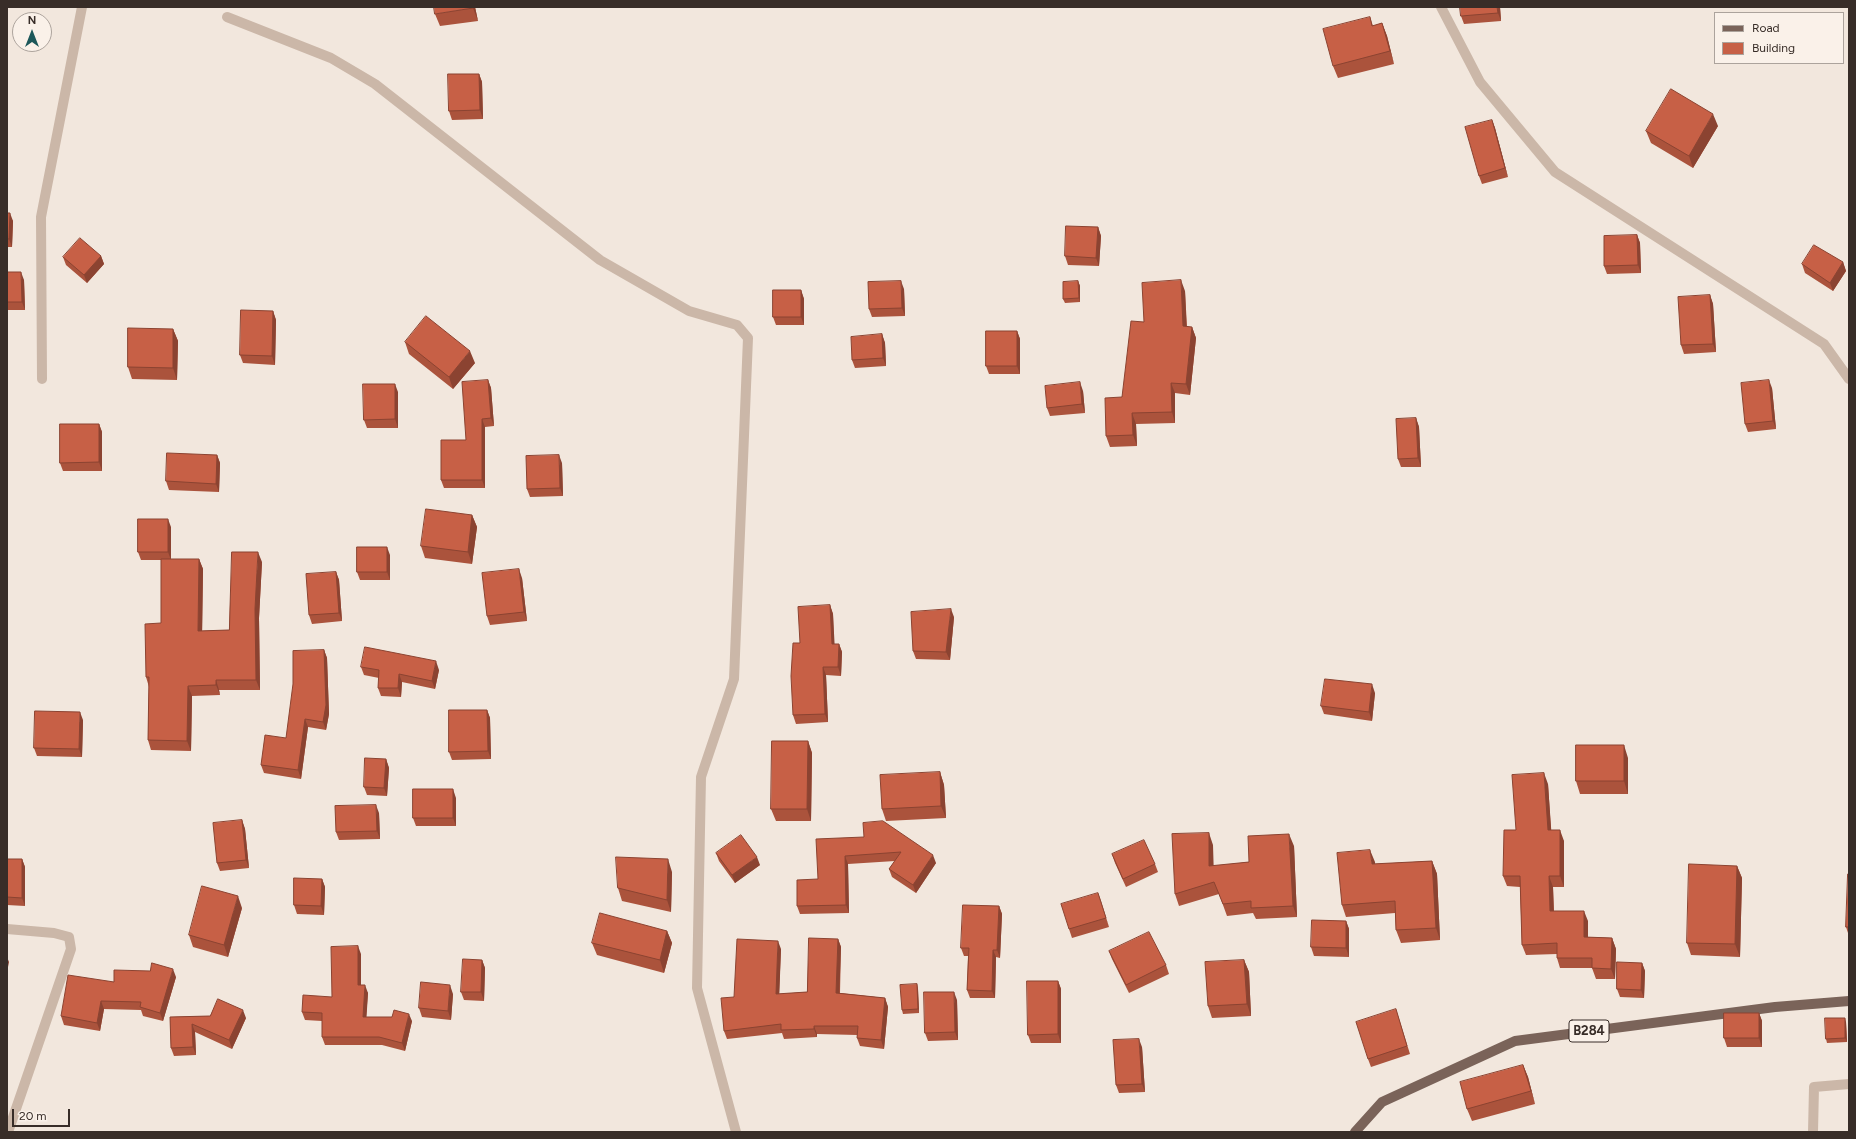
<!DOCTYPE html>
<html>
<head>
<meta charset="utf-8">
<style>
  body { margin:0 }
  #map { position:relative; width:1856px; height:1139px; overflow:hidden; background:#f2e7dd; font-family:Figtree,sans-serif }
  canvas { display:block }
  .frame { position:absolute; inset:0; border:8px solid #382d28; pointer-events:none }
  .legend { position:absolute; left:1714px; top:12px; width:130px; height:52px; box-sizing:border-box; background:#faf1e9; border:1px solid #aca39c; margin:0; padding:5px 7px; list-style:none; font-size:12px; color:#382d28 }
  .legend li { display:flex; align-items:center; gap:8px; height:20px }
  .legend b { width:20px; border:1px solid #aca39c }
  .north { position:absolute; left:12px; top:12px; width:40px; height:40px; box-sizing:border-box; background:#faf1e9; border:1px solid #aca39c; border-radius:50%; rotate:0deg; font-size:11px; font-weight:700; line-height:16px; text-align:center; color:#382d28 }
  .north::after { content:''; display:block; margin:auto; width:14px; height:18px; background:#1d585a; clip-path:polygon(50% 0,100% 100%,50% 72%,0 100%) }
  .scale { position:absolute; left:12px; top:1109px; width:58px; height:18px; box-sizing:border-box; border:2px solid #382d28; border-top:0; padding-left:5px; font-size:12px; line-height:14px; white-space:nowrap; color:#382d28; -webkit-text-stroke:3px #faf1e9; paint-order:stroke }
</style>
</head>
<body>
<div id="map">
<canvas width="1856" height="1139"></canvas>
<div class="frame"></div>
<ul class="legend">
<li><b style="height:5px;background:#7a6359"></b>Road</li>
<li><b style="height:11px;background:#c76046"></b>Building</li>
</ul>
<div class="north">N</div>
<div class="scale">20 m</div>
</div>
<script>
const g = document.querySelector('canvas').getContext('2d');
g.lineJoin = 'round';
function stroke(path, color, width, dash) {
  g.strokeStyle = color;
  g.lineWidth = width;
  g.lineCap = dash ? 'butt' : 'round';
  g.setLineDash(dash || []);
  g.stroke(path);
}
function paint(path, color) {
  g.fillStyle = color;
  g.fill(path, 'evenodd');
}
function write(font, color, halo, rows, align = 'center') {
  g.font = font + ' Figtree,sans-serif';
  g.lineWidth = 3;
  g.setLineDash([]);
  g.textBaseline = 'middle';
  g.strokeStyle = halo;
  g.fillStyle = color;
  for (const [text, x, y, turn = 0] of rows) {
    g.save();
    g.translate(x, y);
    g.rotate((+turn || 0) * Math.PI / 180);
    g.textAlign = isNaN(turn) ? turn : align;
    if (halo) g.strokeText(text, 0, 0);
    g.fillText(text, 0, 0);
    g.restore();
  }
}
const minor = new Path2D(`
  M 1441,7 L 1480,82 L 1555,172 L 1824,344 L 1849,379
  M 227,17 L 331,58 L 375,84 L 600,260 L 689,311 L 737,325 L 748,338 L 734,679 L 701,777 L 697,988 L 736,1132
  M 42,379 L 41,217 L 82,7
  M 7,929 L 54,933 L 69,937 L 71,949 L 8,1132
  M 1813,1132 L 1814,1087 L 1849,1084`);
const major = new Path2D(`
  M 1355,1132 L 1382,1102 L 1515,1041 L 1775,1007 L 1849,1001`);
const wall = new Path2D(`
  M 475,7 L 478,21 L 440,26 L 435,14 Z
  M 1500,7 L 1501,21 L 1464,24 L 1461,16 Z
  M 1370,17 L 1373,26 L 1382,23 L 1387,36 L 1394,64 L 1338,78 L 1333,66 Z
  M 479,74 L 482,82 L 483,119 L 452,120 L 449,111 Z
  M 1492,120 L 1495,128 L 1508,177 L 1482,184 L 1479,176 Z
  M 1718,126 L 1693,168 L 1651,143 L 1646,131 Z
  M 7,213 L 13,221 L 12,247 L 7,247 Z
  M 1098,227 L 1101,236 L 1099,266 L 1068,265 L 1065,256 Z
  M 1637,235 L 1640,243 L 1641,273 L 1607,274 L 1604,266 Z
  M 101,256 L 104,264 L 87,283 L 66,265 L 63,257 Z
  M 1843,262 L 1846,271 L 1833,291 L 1805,273 L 1802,264 Z
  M 7,272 L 24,280 L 25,310 L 7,310 Z
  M 1078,281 L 1080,286 L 1080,302 L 1065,303 L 1063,299 Z
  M 904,289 L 905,316 L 872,317 L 869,309 Z
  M 801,290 L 804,299 L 804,325 L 776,325 L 773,317 Z
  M 1185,291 L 1187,327 L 1192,327 L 1196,338 L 1190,395 L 1175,393 L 1175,423 L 1136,424 L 1137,446 L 1110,447 L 1106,436 L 1122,397 L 1144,322 Z
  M 1710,295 L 1713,304 L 1716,352 L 1684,354 L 1681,345 Z
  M 273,311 L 276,320 L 275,365 L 243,363 L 240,355 Z
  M 173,329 L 178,341 L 177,380 L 132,379 L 128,367 Z
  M 1017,331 L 1020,339 L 1020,374 L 989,374 L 986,366 Z
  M 882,334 L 885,343 L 886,366 L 855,368 L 852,360 Z
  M 405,342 L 475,363 L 453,389 L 409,354 Z
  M 488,380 L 491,388 L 494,426 L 485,427 L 485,488 L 444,488 L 441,480 L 466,440 Z
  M 1772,388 L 1776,429 L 1748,432 L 1745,424 Z
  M 1083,391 L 1085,413 L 1050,416 L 1047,408 Z
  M 398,392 L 398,428 L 367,428 L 364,420 Z
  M 1416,418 L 1419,427 L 1421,467 L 1401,467 L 1398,459 Z
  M 99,424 L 102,432 L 102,471 L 63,471 L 60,463 Z
  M 217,455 L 220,463 L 219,492 L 169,490 L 166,481 Z
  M 562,463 L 563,496 L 530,497 L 527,489 Z
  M 472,515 L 477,527 L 472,564 L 425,558 L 421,546 Z
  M 171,527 L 171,559 L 199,559 L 203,569 L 202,631 L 229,630 L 262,562 L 259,618 L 260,690 L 219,690 L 220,695 L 192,696 L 191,751 L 151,750 L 148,740 L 149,687 L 146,677 L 161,623 L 161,560 L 141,560 L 138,552 Z
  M 390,555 L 390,580 L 360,580 L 357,572 Z
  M 336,572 L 339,580 L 342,621 L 312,624 L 309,615 Z
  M 522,578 L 527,621 L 490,625 L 487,616 Z
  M 830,605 L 833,614 L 834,644 L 839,644 L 842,652 L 841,676 L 826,675 L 828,722 L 796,724 L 793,715 L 800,643 Z
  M 954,617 L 950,660 L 916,659 L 913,651 Z
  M 324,650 L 327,658 L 329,714 L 326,730 L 308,727 L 301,779 L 264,773 L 261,765 L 286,738 Z
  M 361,667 L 439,670 L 435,689 L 402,682 L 401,697 L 381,696 L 378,688 L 379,678 L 364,675 Z
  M 1375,693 L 1372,721 L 1324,714 L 1321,706 Z
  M 487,710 L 490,718 L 491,759 L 452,760 L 449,752 Z
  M 83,720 L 82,757 L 37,756 L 34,748 Z
  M 808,741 L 812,753 L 811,821 L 776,821 L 771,809 Z
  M 1628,758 L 1628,794 L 1580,794 L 1576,781 Z
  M 386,759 L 389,768 L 387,796 L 367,795 L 364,787 Z
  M 940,772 L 944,785 L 946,818 L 886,821 L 882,809 Z
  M 1548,784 L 1551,830 L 1564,841 L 1564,887 L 1553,887 L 1554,911 L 1588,921 L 1588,937 L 1612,938 L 1616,949 L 1615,979 L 1596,979 L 1592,968 L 1560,968 L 1557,958 L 1557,954 L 1526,955 L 1522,945 L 1520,887 L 1507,886 L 1503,876 L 1516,830 Z
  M 456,798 L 456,826 L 416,826 L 413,818 Z
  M 379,813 L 380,839 L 339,840 L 336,832 Z
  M 242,820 L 245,829 L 249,868 L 220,871 L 217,863 Z
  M 864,837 L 936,863 L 916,893 L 892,877 L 889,869 L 895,861 L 848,864 L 849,913 L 800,914 L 797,906 L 818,879 Z
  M 1213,845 L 1213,866 L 1249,862 L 1294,846 L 1297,917 L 1256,919 L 1253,913 L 1227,916 L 1219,894 L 1179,906 L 1175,894 Z
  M 716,853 L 760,865 L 735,883 L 719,861 Z
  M 1112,854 L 1155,864 L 1158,872 L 1126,887 L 1115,863 Z
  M 7,859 L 22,859 L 25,867 L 25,906 L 7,905 Z
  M 1432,861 L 1437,874 L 1440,940 L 1401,943 L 1396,930 L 1395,913 L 1346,917 L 1342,905 L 1375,862 L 1375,864 Z
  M 1737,866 L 1742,878 L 1740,957 L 1691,955 L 1687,943 Z
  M 672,872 L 671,912 L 622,901 L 618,888 Z
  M 1849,874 L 1849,936 L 1846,927 Z
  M 322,879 L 325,887 L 324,915 L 297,914 L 294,905 Z
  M 1098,893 L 1109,927 L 1072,938 L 1069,929 Z
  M 999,906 L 1002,914 L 1000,958 L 996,957 L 995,998 L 970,998 L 967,990 L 968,956 L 964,956 L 961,948 Z
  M 242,908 L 228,957 L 193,947 L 189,935 Z
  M 1346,921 L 1349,929 L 1349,957 L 1314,956 L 1311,947 Z
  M 667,931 L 672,943 L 664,973 L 597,955 L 592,943 Z
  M 838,939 L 841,947 L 840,993 L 885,998 L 888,1007 L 884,1049 L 860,1046 L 857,1038 L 857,1035 L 817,1034 L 817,1037 L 784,1039 L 782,1033 L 727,1039 L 724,1031 L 734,997 L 781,949 L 779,994 L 807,992 Z
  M 1109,951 L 1166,965 L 1169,974 L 1129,993 L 1112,959 Z
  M 361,954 L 361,985 L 368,993 L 366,1017 L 412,1021 L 405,1051 L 382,1045 L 325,1045 L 322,1037 L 322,1021 L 305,1020 L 302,1012 L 332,997 Z
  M 482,960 L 485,968 L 484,1001 L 464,1000 L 461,992 Z
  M 1244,960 L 1249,972 L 1251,1016 L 1212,1018 L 1208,1006 Z
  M 1642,963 L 1645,971 L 1644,998 L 1620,997 L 1617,989 Z
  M 176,977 L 163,1021 L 143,1016 L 141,1010 L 104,1009 L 100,1031 L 64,1025 L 61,1016 L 114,982 Z
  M 1058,981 L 1061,989 L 1061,1043 L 1031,1043 L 1028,1035 Z
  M 917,984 L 918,989 L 919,1013 L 903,1014 L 902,1010 Z
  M 453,994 L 451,1020 L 422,1017 L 419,1008 Z
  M 957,1000 L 958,1040 L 928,1041 L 925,1033 Z
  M 1396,1009 L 1410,1054 L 1371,1067 L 1368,1059 Z
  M 1759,1013 L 1762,1021 L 1762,1047 L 1727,1047 L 1724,1038 Z
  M 210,1016 L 246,1018 L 232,1049 L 195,1032 L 196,1055 L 174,1056 L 171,1048 L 170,1017 Z
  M 1846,1022 L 1847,1042 L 1827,1043 L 1826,1039 Z
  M 1142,1047 L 1145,1092 L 1119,1093 L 1116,1085 Z
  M 1523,1065 L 1528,1077 L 1535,1104 L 1472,1121 L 1467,1109 Z`);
const shadedWall = new Path2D(`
  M 473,7 L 475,7 L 478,21 L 473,8 Z
  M 1497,7 L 1500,7 L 1501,21 L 1498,13 Z
  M 1382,23 L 1387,36 L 1394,64 L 1390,51 Z
  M 479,74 L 482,82 L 483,119 L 480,110 Z
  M 1713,114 L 1718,126 L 1693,168 L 1689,156 Z
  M 1492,120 L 1495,128 L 1508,177 L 1505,168 Z
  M 10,213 L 13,221 L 12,247 L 9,239 Z
  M 1098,227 L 1101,236 L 1099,266 L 1096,258 Z
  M 1637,235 L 1640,243 L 1641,273 L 1638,265 Z
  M 101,256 L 104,264 L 87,283 L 84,275 Z
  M 1843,262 L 1846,271 L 1833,291 L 1830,283 Z
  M 21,272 L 24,280 L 25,310 L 22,302 Z
  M 1181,280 L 1185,291 L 1187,337 L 1183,326 Z
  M 901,281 L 904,289 L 905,316 L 902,308 Z
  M 1078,281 L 1080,286 L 1080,302 L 1079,298 Z
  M 801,290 L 804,299 L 804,325 L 801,317 Z
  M 1710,295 L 1713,304 L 1716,352 L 1713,344 Z
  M 273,311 L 276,320 L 275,365 L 272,356 Z
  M 1192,327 L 1196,338 L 1190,395 L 1186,384 Z
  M 173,329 L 178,341 L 177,380 L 173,368 Z
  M 1017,331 L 1020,339 L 1020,374 L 1017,366 Z
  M 882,334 L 885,343 L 886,366 L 883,358 Z
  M 470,351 L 475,363 L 453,389 L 449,377 Z
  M 488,380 L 491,388 L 494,426 L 491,418 Z
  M 1769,380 L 1772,388 L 1776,429 L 1773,421 Z
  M 1080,382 L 1083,391 L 1085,413 L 1082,404 Z
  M 1171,383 L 1175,393 L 1175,423 L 1172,412 Z
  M 395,384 L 398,392 L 398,428 L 395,419 Z
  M 1132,413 L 1136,424 L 1137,446 L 1133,435 Z
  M 1416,418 L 1419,427 L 1421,467 L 1418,458 Z
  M 482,419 L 485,427 L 485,488 L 482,480 Z
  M 99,424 L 102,432 L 102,471 L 99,462 Z
  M 217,455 L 220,463 L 219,492 L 216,484 Z
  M 559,455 L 562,463 L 563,496 L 560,488 Z
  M 7,463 L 8,464 L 7,523 Z
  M 472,515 L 477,527 L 472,564 L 468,552 Z
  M 168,519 L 171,527 L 171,560 L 168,552 Z
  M 387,547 L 390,555 L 390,580 L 387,572 Z
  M 258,552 L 262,562 L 259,618 L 260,690 L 256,680 L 255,609 Z
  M 199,559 L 203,569 L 202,641 L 198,631 Z
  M 519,569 L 522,578 L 527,621 L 524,612 Z
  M 336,572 L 339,580 L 342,621 L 339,613 Z
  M 830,605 L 833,614 L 835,652 L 832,644 Z
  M 951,609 L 954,617 L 950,660 L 946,652 Z
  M 839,644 L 842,652 L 841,676 L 838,667 Z
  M 324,650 L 327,658 L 329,714 L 326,730 L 323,722 Z
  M 436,661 L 439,670 L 435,689 L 432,681 Z
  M 823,667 L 826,675 L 828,722 L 825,714 Z
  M 399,674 L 402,682 L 401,697 L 398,688 Z
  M 216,680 L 219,690 L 220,695 L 216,685 Z
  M 1372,684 L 1375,693 L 1372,721 L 1369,712 Z
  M 188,686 L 192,696 L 191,751 L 187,741 Z
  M 487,710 L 490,718 L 491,759 L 488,751 Z
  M 80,712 L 83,720 L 82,757 L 79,749 Z
  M 305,719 L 308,727 L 301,779 L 298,770 Z
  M 808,741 L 812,753 L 811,821 L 807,809 Z
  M 1624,745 L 1628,758 L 1628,794 L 1624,781 Z
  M 386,759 L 389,768 L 387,796 L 384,788 Z
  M 940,772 L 944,785 L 946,818 L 941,806 Z
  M 1544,773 L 1548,784 L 1552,841 L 1548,830 Z
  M 453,789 L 456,798 L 456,826 L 453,818 Z
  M 376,805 L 379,813 L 380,839 L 377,831 Z
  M 242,820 L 245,829 L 249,868 L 246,860 Z
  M 1560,830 L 1564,841 L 1564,887 L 1560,876 Z
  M 1209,833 L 1213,845 L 1214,878 L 1209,866 Z
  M 1289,834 L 1294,846 L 1297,917 L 1293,906 Z
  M 1370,850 L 1375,862 L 1376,877 L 1372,864 Z
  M 933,855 L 936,863 L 916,893 L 913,885 Z
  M 845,856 L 848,864 L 849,913 L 846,905 Z
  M 757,857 L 760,865 L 735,883 L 732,875 Z
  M 22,859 L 25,867 L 25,906 L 22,898 Z
  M 668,859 L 672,872 L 671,912 L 667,900 Z
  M 1432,861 L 1437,874 L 1440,940 L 1436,928 Z
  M 1737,866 L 1742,878 L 1740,957 L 1735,944 Z
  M 1549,876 L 1553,887 L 1554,921 L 1550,911 Z
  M 322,879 L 325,887 L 324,915 L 321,906 Z
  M 1098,893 L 1101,901 L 1109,927 L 1106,918 Z
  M 238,896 L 242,908 L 228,957 L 224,945 Z
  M 999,906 L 1002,914 L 1000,958 L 997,950 Z
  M 1584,911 L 1588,921 L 1588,948 L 1584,937 Z
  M 1346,921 L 1349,929 L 1349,957 L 1346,948 Z
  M 667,931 L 672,943 L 664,973 L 660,960 Z
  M 1612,938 L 1616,949 L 1615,979 L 1611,969 Z
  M 838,939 L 841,947 L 839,1001 L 836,993 Z
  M 778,941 L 781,949 L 779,1002 L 776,994 Z
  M 358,946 L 361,954 L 361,992 L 358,985 Z
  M 993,950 L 996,957 L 995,998 L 992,991 Z
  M 7,957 L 9,962 L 7,972 Z
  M 482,960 L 485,968 L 484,1001 L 481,992 Z
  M 1244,960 L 1249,972 L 1251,1016 L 1247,1004 Z
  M 1642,963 L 1645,971 L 1644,998 L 1641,990 Z
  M 173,969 L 176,977 L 163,1021 L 160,1013 Z
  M 1058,981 L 1061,989 L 1061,1043 L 1058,1034 Z
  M 917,984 L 918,989 L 919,1013 L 918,1009 Z
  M 365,985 L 368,993 L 366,1025 L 363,1017 Z
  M 450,985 L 453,994 L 451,1020 L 448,1011 Z
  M 954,992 L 957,1000 L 958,1040 L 955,1032 Z
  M 885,998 L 888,1007 L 884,1049 L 881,1040 Z
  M 101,1001 L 104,1009 L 100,1031 L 97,1023 Z
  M 243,1010 L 246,1018 L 232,1049 L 229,1040 Z
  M 1759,1013 L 1762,1021 L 1762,1047 L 1759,1038 Z
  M 409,1014 L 412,1021 L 405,1051 L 402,1043 Z
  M 1845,1018 L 1846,1022 L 1847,1042 L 1845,1038 Z
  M 192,1024 L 195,1032 L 196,1055 L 193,1047 Z
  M 814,1026 L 817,1034 L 817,1037 L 814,1029 Z
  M 1139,1039 L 1142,1047 L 1145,1092 L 1142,1084 Z
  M 1523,1065 L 1528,1077 L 1535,1104 Z`);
const building = new Path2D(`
  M 434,7 L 473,7 L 473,8 L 435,14 Z
  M 1460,7 L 1497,7 L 1498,13 L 1461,16 Z
  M 1370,17 L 1372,26 L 1382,23 L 1390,51 L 1333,66 L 1323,29 Z
  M 448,74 L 479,74 L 480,110 L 449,111 Z
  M 1671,89 L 1713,114 L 1689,156 L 1646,131 Z
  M 1492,120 L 1505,168 L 1479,176 L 1465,127 Z
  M 7,213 L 10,213 L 9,239 L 7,239 Z
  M 1066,226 L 1098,227 L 1096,258 L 1065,256 Z
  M 1637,235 L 1638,265 L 1604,266 L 1604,236 Z
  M 80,238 L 101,256 L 84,275 L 63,257 Z
  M 1814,245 L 1843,262 L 1830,283 L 1802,264 Z
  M 7,272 L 21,272 L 22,302 L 7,302 Z
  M 1181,280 L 1183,326 L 1192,327 L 1186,384 L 1171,383 L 1172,412 L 1132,413 L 1133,435 L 1106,436 L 1105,398 L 1122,397 L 1131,321 L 1144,322 L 1142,283 Z
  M 901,281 L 902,308 L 869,309 L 868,282 Z
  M 1078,281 L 1079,298 L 1063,299 L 1063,282 Z
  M 773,290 L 801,290 L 801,317 L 773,317 Z
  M 1710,295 L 1713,344 L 1681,345 L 1678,297 Z
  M 241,310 L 273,311 L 272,356 L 240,355 Z
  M 426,316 L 470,351 L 449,377 L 405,342 Z
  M 128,328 L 173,329 L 173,368 L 128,367 Z
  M 986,331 L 1017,331 L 1017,366 L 986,366 Z
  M 882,334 L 883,358 L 852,360 L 851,337 Z
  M 488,380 L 491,418 L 482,419 L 482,480 L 441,480 L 441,440 L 466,440 L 462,382 Z
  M 1769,380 L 1773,421 L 1745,424 L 1741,383 Z
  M 1080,382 L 1082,404 L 1047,408 L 1045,386 Z
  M 363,384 L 395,384 L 395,419 L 364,420 Z
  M 1416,418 L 1418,458 L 1398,459 L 1396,419 Z
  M 60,424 L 99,424 L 99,462 L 60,463 Z
  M 167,453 L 217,455 L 216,484 L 166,481 Z
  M 559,455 L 560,488 L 527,489 L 526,456 Z
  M 426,509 L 472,515 L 468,552 L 421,546 Z
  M 138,519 L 168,519 L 168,552 L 138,552 Z
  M 357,547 L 387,547 L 387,572 L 357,572 Z
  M 232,552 L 258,552 L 255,609 L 256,680 L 216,680 L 216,685 L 188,686 L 187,741 L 148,740 L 149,677 L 146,677 L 145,624 L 161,623 L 161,559 L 199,559 L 198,631 L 229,630 Z
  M 519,569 L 524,612 L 487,616 L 482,573 Z
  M 336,572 L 339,613 L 309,615 L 306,574 Z
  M 830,605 L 832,644 L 839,644 L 838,667 L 823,667 L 825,714 L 793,715 L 791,676 L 793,643 L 800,643 L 798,607 Z
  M 951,609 L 946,652 L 913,651 L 911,612 Z
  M 365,647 L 436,661 L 432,681 L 399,674 L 398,688 L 378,688 L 379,670 L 361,667 Z
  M 324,650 L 326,705 L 323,722 L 305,719 L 298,770 L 261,765 L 265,735 L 286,738 L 293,684 L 293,651 Z
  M 1325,679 L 1372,684 L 1369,712 L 1321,706 Z
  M 449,710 L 487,710 L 488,751 L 449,752 Z
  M 35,711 L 80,712 L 79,749 L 34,748 Z
  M 772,741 L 808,741 L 807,809 L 771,809 Z
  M 1576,745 L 1624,745 L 1624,781 L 1576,781 Z
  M 365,758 L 386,759 L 384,788 L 364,787 Z
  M 940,772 L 941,806 L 882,809 L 880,775 Z
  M 1544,773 L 1548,830 L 1560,830 L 1560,876 L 1549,876 L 1550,911 L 1584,911 L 1584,937 L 1612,938 L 1611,969 L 1592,968 L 1592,958 L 1557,958 L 1557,943 L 1522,945 L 1520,876 L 1503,876 L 1504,830 L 1516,830 L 1512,775 Z
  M 413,789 L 453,789 L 453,818 L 413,818 Z
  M 376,805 L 377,831 L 336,832 L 335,806 Z
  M 242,820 L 246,860 L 217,863 L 213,823 Z
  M 883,821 L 933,855 L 913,885 L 889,869 L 901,852 L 845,856 L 846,905 L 797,906 L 797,880 L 818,879 L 816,839 L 864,837 L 863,823 Z
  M 1209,833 L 1209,866 L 1249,862 L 1248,836 L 1289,834 L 1293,906 L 1251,908 L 1251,901 L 1223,904 L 1214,882 L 1175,894 L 1172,834 Z
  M 741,835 L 757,857 L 732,875 L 716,853 Z
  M 1144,840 L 1155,864 L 1123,879 L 1112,854 Z
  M 1370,850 L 1372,864 L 1432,861 L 1436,928 L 1396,930 L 1395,901 L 1342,905 L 1337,853 Z
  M 616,857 L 668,859 L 667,900 L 618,888 Z
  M 7,859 L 22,859 L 22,898 L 7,897 Z
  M 1689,864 L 1737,866 L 1735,944 L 1687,943 Z
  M 1848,874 L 1849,874 L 1849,927 L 1846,927 Z
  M 294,878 L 322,879 L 321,906 L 294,905 Z
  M 202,886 L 238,896 L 224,945 L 189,935 Z
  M 1098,893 L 1106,918 L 1069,929 L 1061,904 Z
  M 963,905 L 999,906 L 997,950 L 993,950 L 992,991 L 967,990 L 969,948 L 961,948 Z
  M 600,913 L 667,931 L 660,960 L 592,943 Z
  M 1312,920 L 1346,921 L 1346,948 L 1311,947 Z
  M 1149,932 L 1166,965 L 1126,985 L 1109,951 Z
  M 809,938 L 838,939 L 836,993 L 885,998 L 881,1040 L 857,1038 L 858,1026 L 814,1026 L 814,1029 L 781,1030 L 781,1024 L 724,1031 L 721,998 L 734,997 L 737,939 L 778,941 L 776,994 L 807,992 Z
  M 358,946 L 358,985 L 365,985 L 363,1017 L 392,1017 L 394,1010 L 409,1014 L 402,1043 L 379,1037 L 322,1037 L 322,1013 L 302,1012 L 303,995 L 332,997 L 331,947 Z
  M 463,959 L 482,960 L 481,992 L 461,992 Z
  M 1244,960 L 1247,1004 L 1208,1006 L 1205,962 Z
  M 1617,962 L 1642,963 L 1641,990 L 1617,989 Z
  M 152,963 L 173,969 L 160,1013 L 140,1007 L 141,1002 L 101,1001 L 97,1023 L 61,1016 L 68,975 L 114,982 L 114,970 L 150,971 Z
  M 1027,981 L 1058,981 L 1058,1034 L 1028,1035 Z
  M 421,982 L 450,985 L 448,1011 L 419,1008 Z
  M 917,984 L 918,1009 L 902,1010 L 900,985 Z
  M 924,992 L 954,992 L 955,1032 L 925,1033 Z
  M 218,999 L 243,1010 L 229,1040 L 192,1024 L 193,1047 L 171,1048 L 170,1017 L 210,1016 Z
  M 1396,1009 L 1407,1046 L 1368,1059 L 1356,1022 Z
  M 1724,1013 L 1759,1013 L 1759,1038 L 1724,1038 Z
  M 1825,1018 L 1845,1018 L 1845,1038 L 1826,1039 Z
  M 1139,1039 L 1142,1084 L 1116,1085 L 1113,1040 Z
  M 1523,1065 L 1531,1091 L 1467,1109 L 1460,1082 Z`);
const shields = [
  [1589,1031,40]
];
const shieldNames = [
  ["B284",1589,1031]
];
stroke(minor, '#cbb7a8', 10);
stroke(major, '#7a6359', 10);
paint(wall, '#ab533c');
paint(shadedWall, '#8b4331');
paint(building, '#c76046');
stroke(building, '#8b4331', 1);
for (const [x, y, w] of shields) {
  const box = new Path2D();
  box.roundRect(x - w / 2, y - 11, w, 22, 3);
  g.fillStyle = '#faf1e9';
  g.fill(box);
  stroke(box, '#382d28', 1);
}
write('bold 13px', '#382d28', null, shieldNames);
</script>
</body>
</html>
